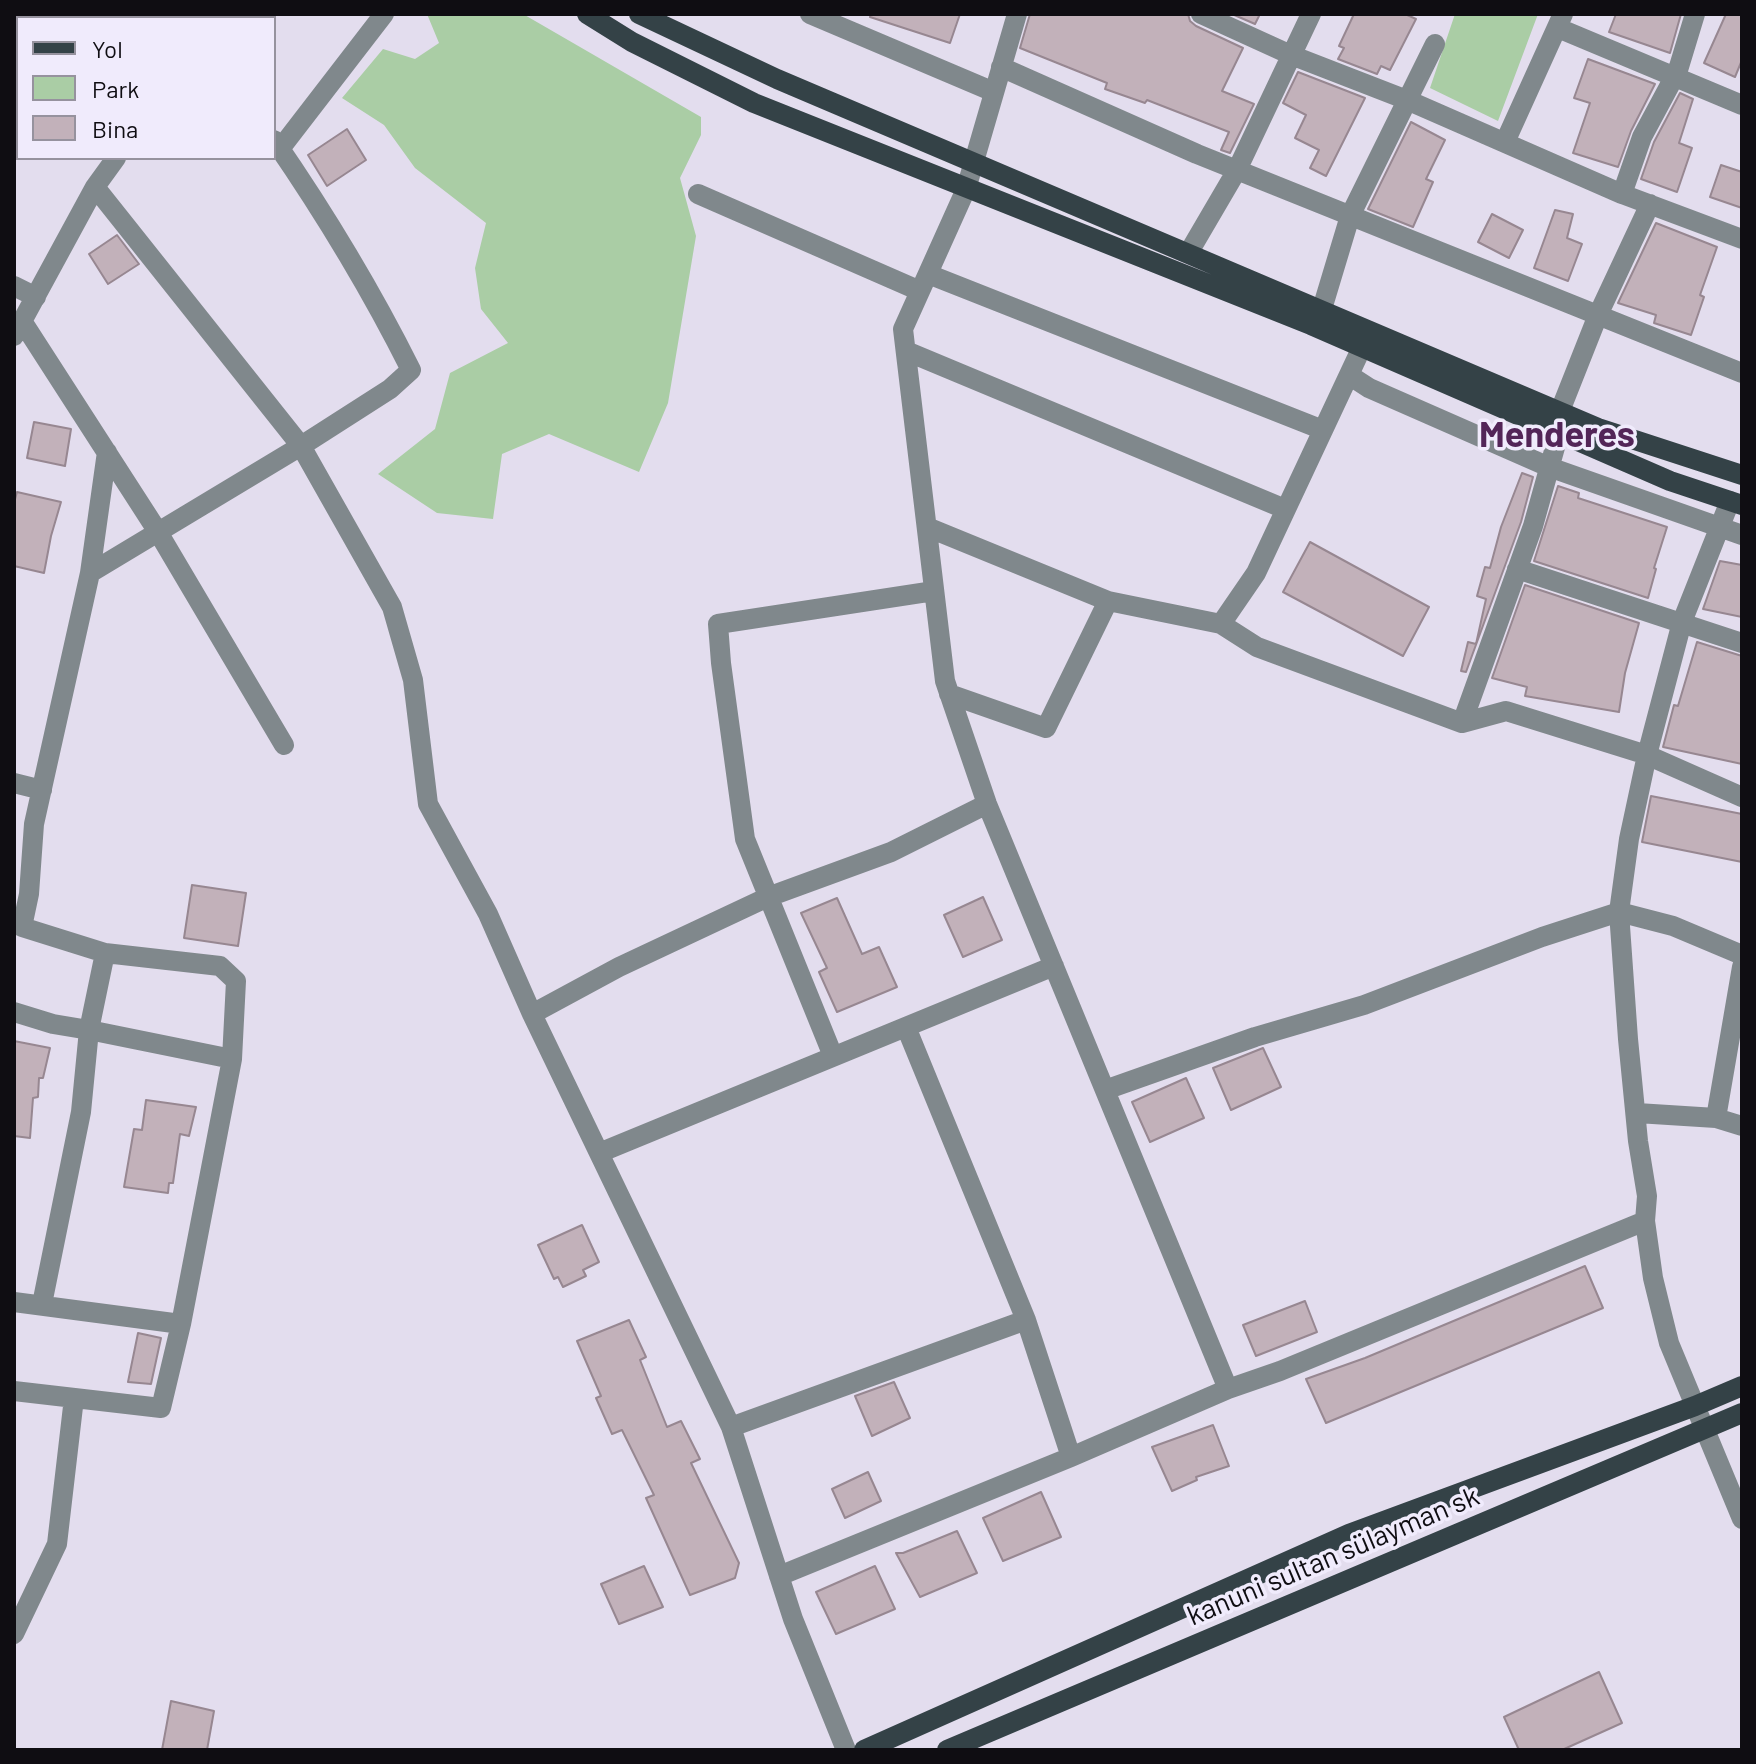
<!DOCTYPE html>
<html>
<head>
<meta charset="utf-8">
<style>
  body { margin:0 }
  #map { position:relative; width:1756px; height:1764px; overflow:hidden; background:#e3ddee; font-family:Barlow,sans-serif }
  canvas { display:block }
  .frame { position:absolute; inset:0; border:16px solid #0f0d12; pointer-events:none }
  .legend { position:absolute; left:16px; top:16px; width:260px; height:144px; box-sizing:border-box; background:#f0ebfc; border:2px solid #96929e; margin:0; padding:10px 14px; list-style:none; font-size:24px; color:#0f0d12 }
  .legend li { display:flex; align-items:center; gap:16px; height:40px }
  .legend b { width:40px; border:2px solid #96929e }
</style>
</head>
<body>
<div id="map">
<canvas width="1756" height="1764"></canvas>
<div class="frame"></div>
<ul class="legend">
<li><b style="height:10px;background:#344247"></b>Yol</li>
<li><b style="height:22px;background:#aacda5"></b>Park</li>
<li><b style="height:22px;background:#c2b1ba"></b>Bina</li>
</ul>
</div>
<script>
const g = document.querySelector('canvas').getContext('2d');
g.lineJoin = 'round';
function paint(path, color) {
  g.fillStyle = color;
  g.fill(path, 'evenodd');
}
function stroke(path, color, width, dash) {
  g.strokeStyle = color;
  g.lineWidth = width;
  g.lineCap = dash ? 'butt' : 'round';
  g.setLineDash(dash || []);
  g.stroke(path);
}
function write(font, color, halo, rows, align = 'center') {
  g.font = font + ' Barlow,sans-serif';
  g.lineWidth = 7;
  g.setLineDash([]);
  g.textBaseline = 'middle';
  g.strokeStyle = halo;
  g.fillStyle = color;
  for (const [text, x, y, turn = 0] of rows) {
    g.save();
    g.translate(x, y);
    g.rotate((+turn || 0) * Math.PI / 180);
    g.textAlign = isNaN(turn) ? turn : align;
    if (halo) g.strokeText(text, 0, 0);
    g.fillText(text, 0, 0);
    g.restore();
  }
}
const green = new Path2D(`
  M 427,14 L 523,14 L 701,117 L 701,135 L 680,178 L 696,236 L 668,403 L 639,472 L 549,434 L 502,454 L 493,519 L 437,513 L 378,474 L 435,429 L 450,373 L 508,343 L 481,309 L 475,268 L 486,223 L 415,168 L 384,125 L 342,98 L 383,49 L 415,59 L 439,43 Z
  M 1455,14 L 1538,14 L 1498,121 L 1430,88 Z`);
const building = new Path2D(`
  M 871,14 L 960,14 L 950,43 L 870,17 Z
  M 1030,14 L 1188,14 L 1190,21 L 1196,26 L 1243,48 L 1222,91 L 1254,104 L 1230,153 L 1221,150 L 1229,132 L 1147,100 L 1145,103 L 1105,89 L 1107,83 L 1020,48 Z
  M 1232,14 L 1260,14 L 1255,24 Z
  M 1354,14 L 1405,14 L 1416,19 L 1390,70 L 1381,66 L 1377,74 L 1338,59 L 1344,48 L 1339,46 Z
  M 1616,14 L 1681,14 L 1670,53 L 1609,32 Z
  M 1726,14 L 1742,14 L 1742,60 L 1735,77 L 1704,63 Z
  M 1588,59 L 1655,84 L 1631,131 L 1618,167 L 1573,153 L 1590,103 L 1574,98 Z
  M 1298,72 L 1365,98 L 1326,176 L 1310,168 L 1319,150 L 1295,138 L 1306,115 L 1283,103 Z
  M 1680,93 L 1693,99 L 1679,143 L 1692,148 L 1677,192 L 1641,179 L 1654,142 Z
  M 1411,122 L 1445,140 L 1426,179 L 1433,182 L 1413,227 L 1368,209 Z
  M 347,129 L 366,160 L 327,186 L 308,155 Z
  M 1721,165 L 1742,172 L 1742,208 L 1710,197 Z
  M 1555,210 L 1573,214 L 1567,238 L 1582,244 L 1568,281 L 1534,268 Z
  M 1492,214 L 1523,230 L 1509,258 L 1478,242 Z
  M 1656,223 L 1717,247 L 1700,295 L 1704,297 L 1691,335 L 1654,323 L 1656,315 L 1618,303 Z
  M 117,235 L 139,264 L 108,284 L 89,254 Z
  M 34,422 L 71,429 L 65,466 L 27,458 Z
  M 1522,473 L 1533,477 L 1521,522 L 1466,672 L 1461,671 L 1468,642 L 1476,644 L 1486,599 L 1477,596 L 1485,567 L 1490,568 L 1501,527 Z
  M 1558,486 L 1579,493 L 1578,498 L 1667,527 L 1654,568 L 1656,569 L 1648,598 L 1534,561 Z
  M 17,492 L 61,502 L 51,536 L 44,573 L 14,566 L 14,503 Z
  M 1310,542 L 1429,607 L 1403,656 L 1283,592 Z
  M 1720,561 L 1742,565 L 1742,617 L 1703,609 Z
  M 1525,585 L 1639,623 L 1625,673 L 1619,712 L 1525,696 L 1527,687 L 1492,678 Z
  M 1697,642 L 1742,656 L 1742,764 L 1663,747 L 1674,705 L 1678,706 Z
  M 1651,796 L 1742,814 L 1742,862 L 1642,842 Z
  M 192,885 L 246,893 L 238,946 L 184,938 Z
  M 983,897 L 1002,940 L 963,957 L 944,915 Z
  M 837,898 L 862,954 L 879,947 L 897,987 L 837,1012 L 819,972 L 827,968 L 801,913 Z
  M 14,1041 L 50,1048 L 43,1078 L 39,1078 L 38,1097 L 33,1098 L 30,1138 L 14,1136 Z
  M 1263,1048 L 1281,1087 L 1231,1110 L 1213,1068 Z
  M 1186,1078 L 1204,1118 L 1150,1142 L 1132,1102 Z
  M 146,1100 L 196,1107 L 189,1136 L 180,1134 L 173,1183 L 169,1183 L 168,1193 L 124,1187 L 134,1129 L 142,1130 Z
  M 582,1225 L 599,1262 L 583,1270 L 586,1276 L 563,1287 L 558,1277 L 554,1279 L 538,1245 Z
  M 1585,1266 L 1603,1308 L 1326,1423 L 1306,1379 L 1365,1358 Z
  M 1305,1301 L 1317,1332 L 1256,1356 L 1243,1325 Z
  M 629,1320 L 646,1357 L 640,1360 L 667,1427 L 681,1421 L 700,1459 L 691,1463 L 739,1563 L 735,1578 L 690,1595 L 646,1498 L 654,1495 L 622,1430 L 612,1434 L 596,1398 L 601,1396 L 577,1341 Z
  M 138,1333 L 161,1338 L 151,1384 L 128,1382 Z
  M 894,1382 L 910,1418 L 872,1436 L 855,1396 Z
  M 1213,1425 L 1229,1466 L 1196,1477 L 1197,1480 L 1172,1491 L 1152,1447 Z
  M 868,1472 L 881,1501 L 845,1518 L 832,1489 Z
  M 1041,1492 L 1061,1537 L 1003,1561 L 983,1518 Z
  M 957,1531 L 977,1573 L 920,1597 L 896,1553 L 903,1553 Z
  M 644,1566 L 663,1607 L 619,1624 L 601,1584 Z
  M 875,1566 L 895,1609 L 836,1634 L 816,1592 Z
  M 1599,1672 L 1622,1723 L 1562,1750 L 1519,1750 L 1504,1717 Z
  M 171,1701 L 214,1711 L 207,1750 L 162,1750 Z`);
const minor = new Path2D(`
  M 161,14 L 167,18
  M 810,14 L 994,92
  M 1017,14 L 966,189 L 903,329 L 945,681 L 987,804 L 1228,1389
  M 1201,14 L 1291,55 L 1407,100 L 1622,194 L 1742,239
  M 61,18 L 64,14
  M 224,18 L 228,14
  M 1558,28 L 1742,105
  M 1001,67 L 1197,154 L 1742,373
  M 14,81 L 18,75
  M 1505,142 L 1563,14
  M 280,149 L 384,14
  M 95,187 L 301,446 L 392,607 L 413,680 L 428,804 L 488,914 L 532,1014 L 731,1427 L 793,1619 L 846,1750
  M 698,194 L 920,291
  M 1622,194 L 1642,137 L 1678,70 L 1695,14
  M 1189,252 L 1237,170 L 1311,14
  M 928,274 L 1323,430
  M 14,286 L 36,297
  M 1322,309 L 1350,216 L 1435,44
  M 22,321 L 158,532 L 284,745
  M 14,336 L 95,187 L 116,158
  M 906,351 L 1285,509
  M 1349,375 L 1369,388 L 1549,467 L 1742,535
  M 1560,411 L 1598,315 L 1650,204
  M 1730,501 L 1682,622 L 1647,755 L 1629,839 L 1619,912 L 1628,1039 L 1638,1141 L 1647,1196 L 1645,1221 L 1653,1278 L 1669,1343 L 1742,1519
  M 927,527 L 1108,601 L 1221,624 L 1257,647 L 1462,723 L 1506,711 L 1647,755 L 1742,797
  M 1517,569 L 1742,643
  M 90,573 L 301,446 L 390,389 L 411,370 C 371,290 325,214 274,140
  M 1221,624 L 1256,573 L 1362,347
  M 949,694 L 1046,728 L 1108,601
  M 1462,723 L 1533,526 L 1559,433
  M 14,783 L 42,790
  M 105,953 L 220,966 L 236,981 L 232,1059
  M 1742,967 L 1716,1118 L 1742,1126
  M 14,1012 L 53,1024 L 89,1030 L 81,1112 L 42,1304
  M 532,1014 L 619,967 L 768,897 L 891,852 L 987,804
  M 906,1027 L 1026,1320
  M 833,1056 L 745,839 L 721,663 L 718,624 L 934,591
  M 1105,1090 L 1255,1037 L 1364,1005 L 1542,937 L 1619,912 L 1673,926 L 1742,955
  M 1637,1113 L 1716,1118
  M 599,1153 L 1054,966
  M 14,1302 L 181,1324
  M 14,1391 L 161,1408 L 181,1324 L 232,1059 L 89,1030 L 105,953 L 22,927 L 29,894 L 34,824 L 90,573 L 107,452
  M 731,1427 L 1026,1320 L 1071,1457
  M 779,1576 L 1071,1457 L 1228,1389 L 1280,1371 L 1645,1221
  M 14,1634 L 57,1544 L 74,1398`);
const major = new Path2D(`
  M 587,14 L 632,42 L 754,103 L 1311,325 L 1670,481 L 1742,505
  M 639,14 L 777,79 L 1598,428 L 1742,475
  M 864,1750 L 1349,1534 L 1695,1406 L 1742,1386
  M 947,1750 L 1742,1413`);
const streetNames = [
  ["kanuni sultan sülayman sk",1333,1556,-23]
];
const districtNames = [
  ["Menderes",1557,435]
];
paint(green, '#aacda5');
paint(building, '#c2b1ba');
stroke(building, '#978791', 2);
stroke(minor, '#80888c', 20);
stroke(major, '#344247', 20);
write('28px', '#0f0d12', '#f0ebfc', streetNames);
write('bold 36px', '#532558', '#f0ebfc', districtNames);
</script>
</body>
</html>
